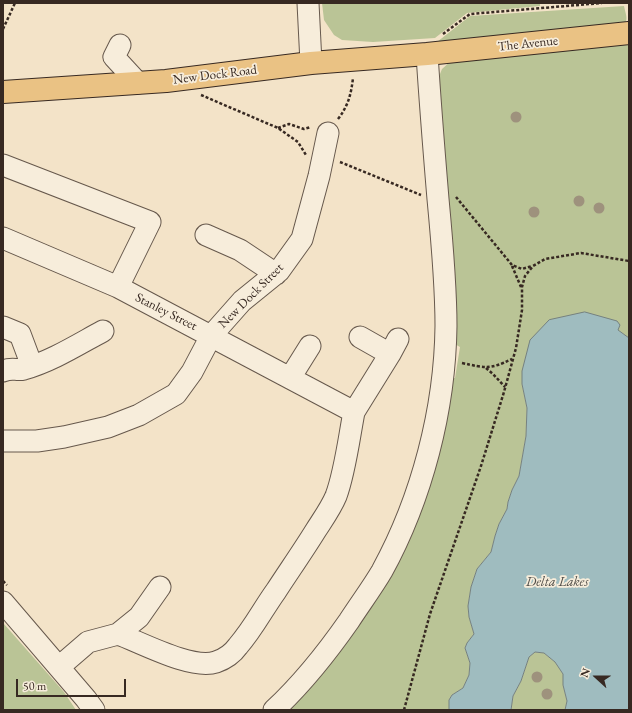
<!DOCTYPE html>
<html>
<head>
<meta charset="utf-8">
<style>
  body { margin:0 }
  #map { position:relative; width:632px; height:713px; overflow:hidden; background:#f3e3c8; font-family:"EB Garamond",serif }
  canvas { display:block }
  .frame { position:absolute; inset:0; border:4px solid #372922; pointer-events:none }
  .north { position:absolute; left:576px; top:657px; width:40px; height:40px; -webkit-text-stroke:3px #f7eddb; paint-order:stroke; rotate:291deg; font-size:11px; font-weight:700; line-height:16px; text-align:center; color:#372922 }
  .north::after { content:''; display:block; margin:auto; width:14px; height:18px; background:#372922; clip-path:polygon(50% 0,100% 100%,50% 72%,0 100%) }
  .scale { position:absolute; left:16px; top:679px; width:110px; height:18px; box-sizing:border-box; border:2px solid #372922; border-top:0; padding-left:5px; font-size:12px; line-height:14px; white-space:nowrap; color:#372922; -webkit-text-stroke:3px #f7eddb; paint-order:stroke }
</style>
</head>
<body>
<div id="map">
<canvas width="632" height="713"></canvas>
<div class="frame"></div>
<div class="north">N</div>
<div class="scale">50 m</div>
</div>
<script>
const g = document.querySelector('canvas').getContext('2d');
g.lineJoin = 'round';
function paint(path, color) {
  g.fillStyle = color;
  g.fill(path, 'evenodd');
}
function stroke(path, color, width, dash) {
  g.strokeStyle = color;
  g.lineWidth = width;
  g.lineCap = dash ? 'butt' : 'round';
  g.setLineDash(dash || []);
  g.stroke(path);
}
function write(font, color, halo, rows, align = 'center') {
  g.font = font + ' "EB Garamond",serif';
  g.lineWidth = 3.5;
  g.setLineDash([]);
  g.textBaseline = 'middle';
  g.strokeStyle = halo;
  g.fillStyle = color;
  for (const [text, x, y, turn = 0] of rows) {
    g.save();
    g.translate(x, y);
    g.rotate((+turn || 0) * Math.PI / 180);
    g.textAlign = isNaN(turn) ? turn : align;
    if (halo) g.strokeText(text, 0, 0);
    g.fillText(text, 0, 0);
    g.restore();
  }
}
const green = new Path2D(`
  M 322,3 L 540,3 L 540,6 L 467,13 L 435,38 L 373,42 L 342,40 L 334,35 L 324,20 Z
  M 624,6 C 626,16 630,22 620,26 L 437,42 L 470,16 Z
  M 629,41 L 629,338 L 617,330 L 522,384 L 527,408 L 526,436 L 519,476 L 512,490 L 508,502 L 507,509 L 499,524 L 495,536 L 491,552 L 477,569 L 471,587 L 468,606 L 469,617 L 474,634 L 467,643 L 465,648 L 470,663 L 469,675 L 463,688 L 452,695 L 449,700 L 449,710 L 281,710 L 375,593 L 449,378 L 455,378 L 460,347 L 453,343 L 436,84 L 442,69 L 452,60 Z
  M 4,624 L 64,692 L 76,710 L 3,710 Z
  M 535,652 L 544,653 L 555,662 L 563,674 L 563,685 L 567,701 L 565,710 L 511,710 L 513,696 L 521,681 L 529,657 Z`);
const water = new Path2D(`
  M 585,312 L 617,321 L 620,325 L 618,330 L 629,338 L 629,710 L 565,710 L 567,701 L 563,685 L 563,674 L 555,662 L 544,653 L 535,652 L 529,657 L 521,681 L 513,696 L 511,710 L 449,710 L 449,700 L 452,695 L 463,688 L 469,675 L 470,663 L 465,648 L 467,643 L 474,634 L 469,617 L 468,606 L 471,587 L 477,569 L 491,552 L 495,536 L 499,524 L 507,509 L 508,502 L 512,490 L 519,476 L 526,436 L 527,408 L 522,384 L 522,371 L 530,340 L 549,320 Z`);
const path = new Path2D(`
  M 3,29 L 15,3
  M 443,34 L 470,14 L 602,3
  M 201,95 L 278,128 L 298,142 L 306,155
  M 338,119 C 348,106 351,95 353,78
  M 278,128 L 289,124 L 304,129 L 311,127
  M 340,162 L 421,195
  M 456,197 L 512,265 L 522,269 L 532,266
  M 512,266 L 521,287
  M 462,363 C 486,368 489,370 512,359
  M 486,368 L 493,374 L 505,387
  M 3,581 L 7,585
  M 404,710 L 430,614 L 481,466 L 504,392 L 516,348 L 522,310 L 522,287 L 525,276 L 533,266 L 545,259 L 581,253 L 629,261`);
const minor = new Path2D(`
  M 308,3 L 311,63
  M 120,45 L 114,57 L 138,83
  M 3,165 L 150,222 L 118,287
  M 206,235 L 240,250 L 276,274
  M 3,238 L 118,287 L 354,412 L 390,354
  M 3,327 L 20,334 L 32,366
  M 360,337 L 390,354 L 398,339
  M 3,371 C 13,367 16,371 24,369 C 52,361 77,345 103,331
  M 290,378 L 310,346
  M 3,441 L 37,441 L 64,437 L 108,427 L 139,415 L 176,394 L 192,372 L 211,336 L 242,301 L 279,271 L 302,239 L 319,176 L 328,133
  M 3,602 L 86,699 L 94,710
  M 118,634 C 142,643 192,670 216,662 C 225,659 233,653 238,646 C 253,629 263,609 276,591 C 289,571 303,551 316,530 C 323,519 331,508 336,496 C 345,472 349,438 354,412
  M 59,667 L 88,642 L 118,634 L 139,617 L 160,587
  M 274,710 C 304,682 326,654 349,621 C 360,604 372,588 382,571 C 422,498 445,409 446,326 C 446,284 442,241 438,199 C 434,151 430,102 427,54`);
const major = new Path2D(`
  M 3,92 L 166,81 L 311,63 L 427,54 L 629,33`);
const trees = [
  [516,117],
  [579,201],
  [599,208],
  [534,212],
  [537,677],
  [547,694]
];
const streetNames = [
  ["The Avenue",528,44,-6],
  ["New Dock Road",215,75,-7],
  ["New Dock Street",251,296,-45],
  ["Stanley Street",166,312,27]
];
const waterNames = [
  ["Delta Lakes",557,582]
];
paint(green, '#bac496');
paint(water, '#9fbcbf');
stroke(water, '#758180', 1);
stroke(minor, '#66584c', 23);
stroke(major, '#372922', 24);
stroke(path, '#372922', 2.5, [3, 2]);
stroke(minor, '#f7eddb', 21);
stroke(major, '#eac284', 22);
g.fillStyle = '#9e927d';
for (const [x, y] of trees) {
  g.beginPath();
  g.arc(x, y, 5.5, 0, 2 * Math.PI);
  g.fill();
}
write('13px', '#372922', '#f7eddb', streetNames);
write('italic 14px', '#514e49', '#f7eddb', waterNames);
</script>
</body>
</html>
